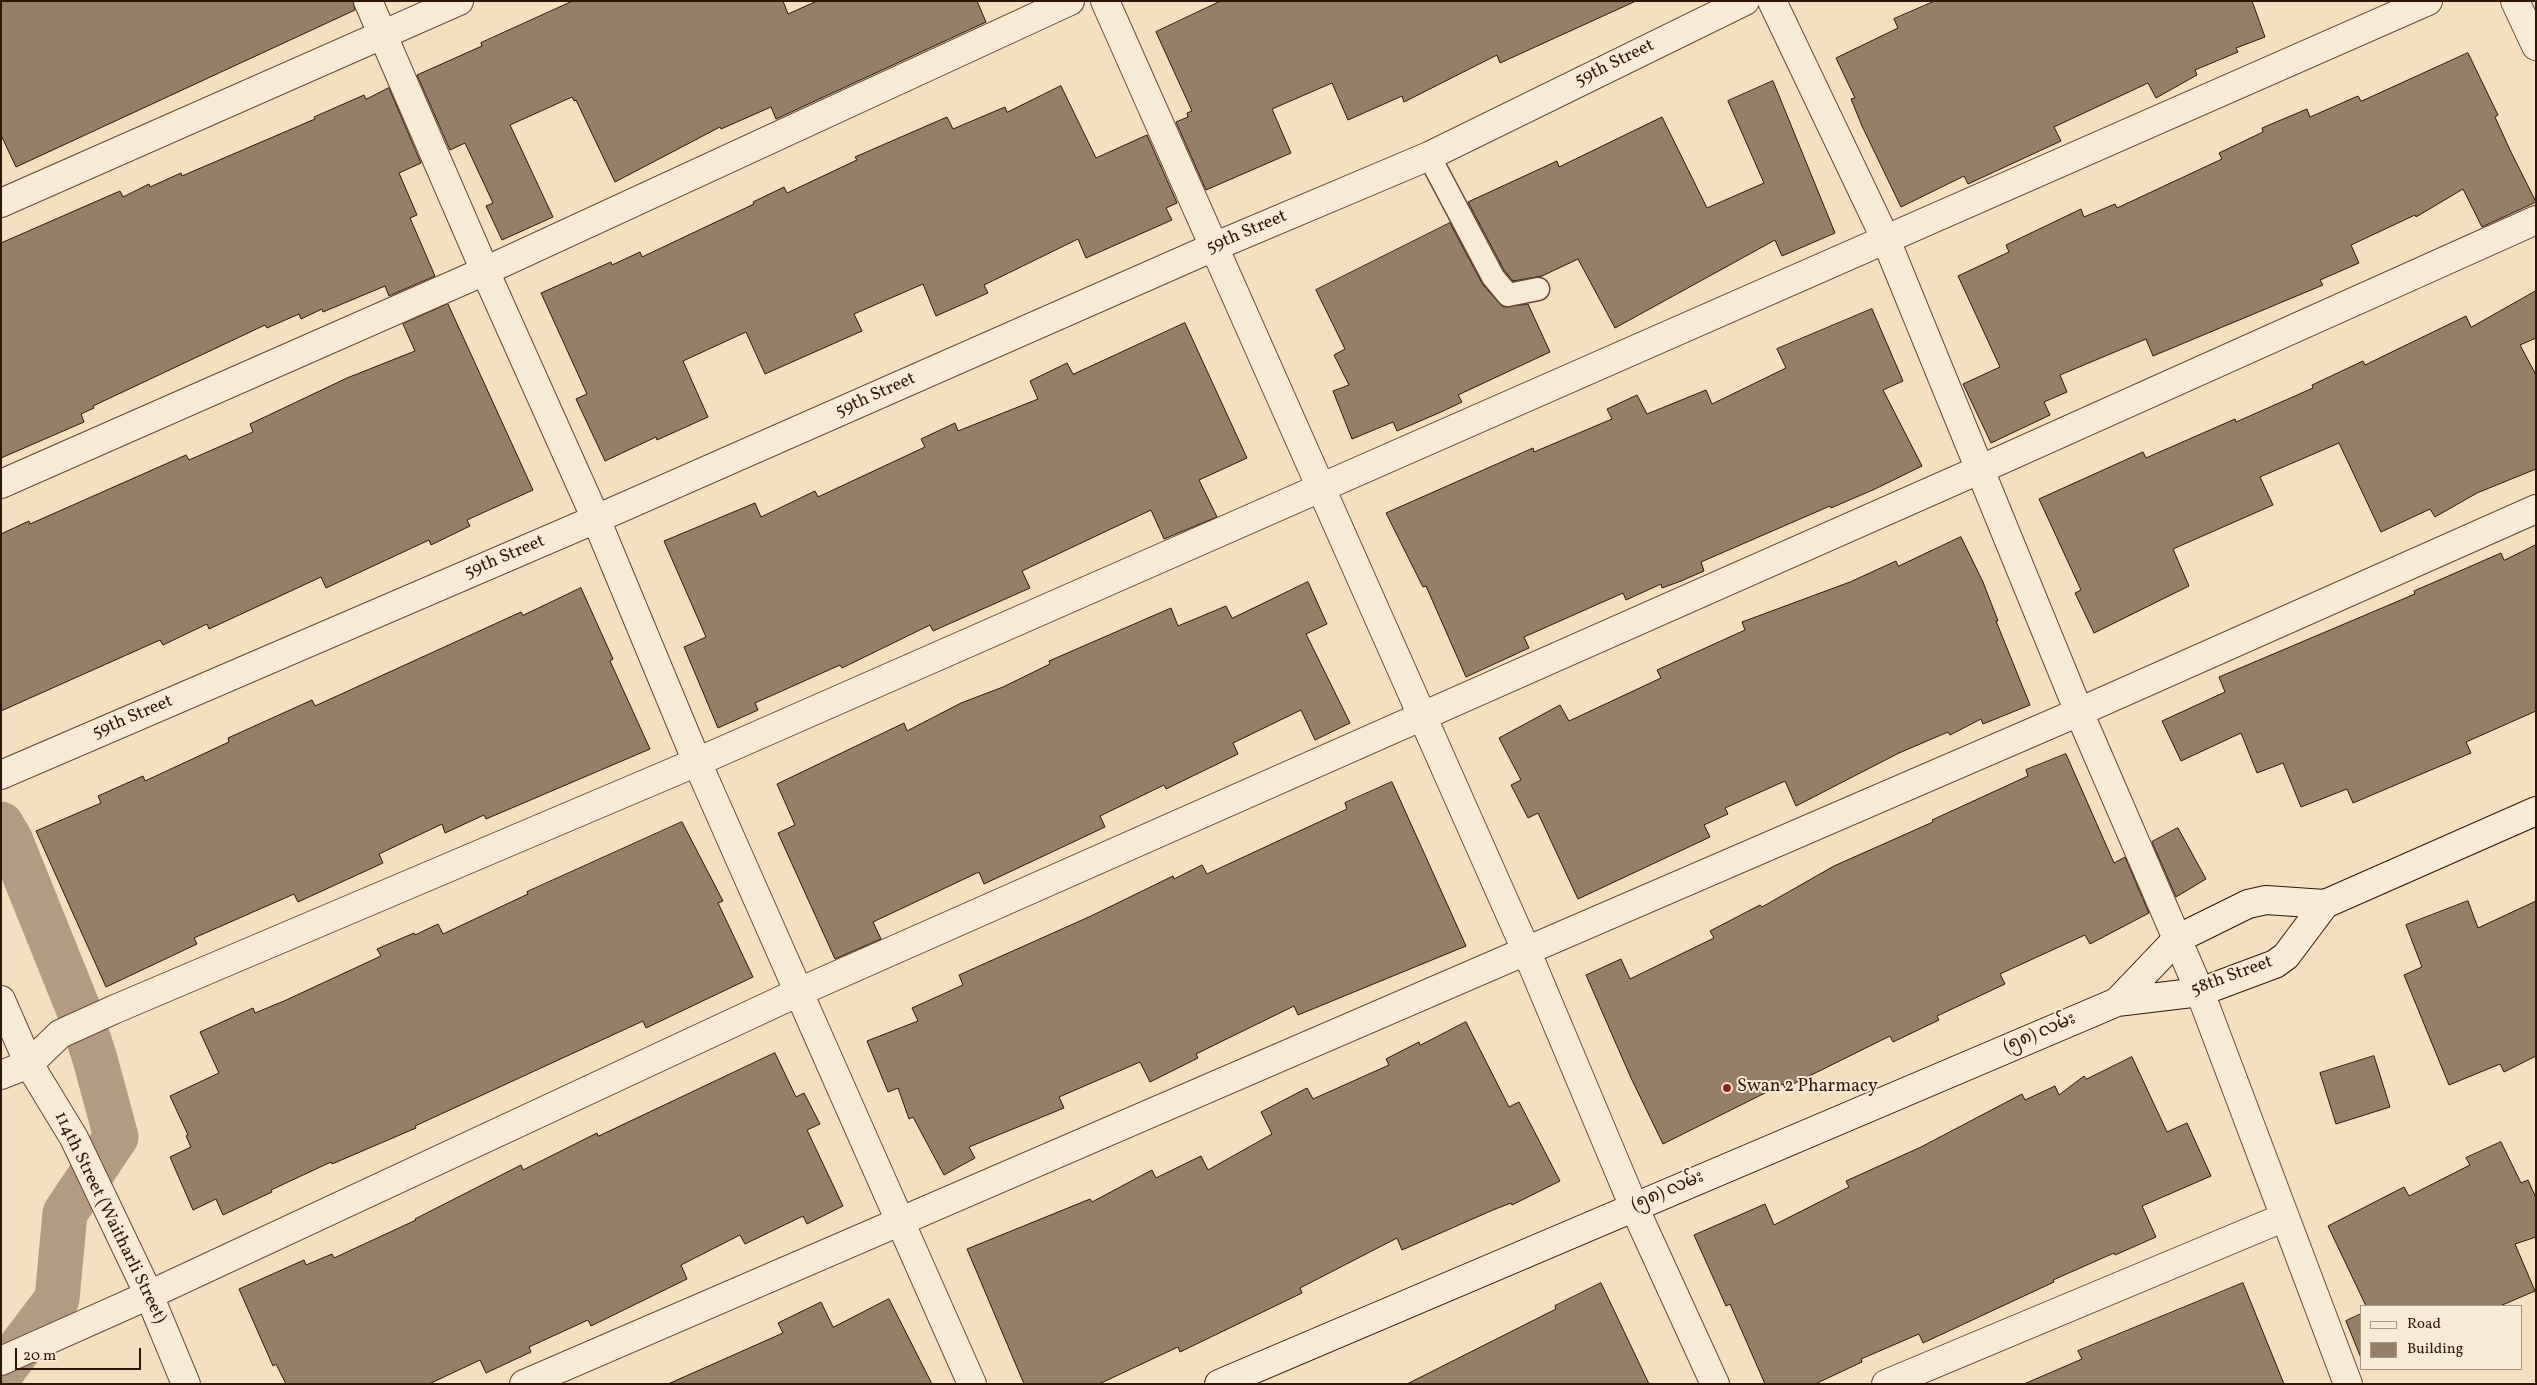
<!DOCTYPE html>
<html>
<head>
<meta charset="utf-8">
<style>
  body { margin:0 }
  #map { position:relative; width:2537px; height:1385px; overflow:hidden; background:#f4e0bf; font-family:Vollkorn,serif }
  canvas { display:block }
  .frame { position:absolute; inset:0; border:2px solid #311607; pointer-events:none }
  .legend { position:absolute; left:2360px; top:1305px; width:162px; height:65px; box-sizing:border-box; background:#f8ebd5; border:1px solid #a89683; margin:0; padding:6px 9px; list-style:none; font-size:15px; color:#311607 }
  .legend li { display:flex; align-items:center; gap:10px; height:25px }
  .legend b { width:25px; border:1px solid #a89683 }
  .scale { position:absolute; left:15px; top:1348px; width:126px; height:22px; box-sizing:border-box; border:2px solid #311607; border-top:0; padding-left:6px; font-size:15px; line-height:18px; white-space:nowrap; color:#311607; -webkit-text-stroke:4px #f8ebd5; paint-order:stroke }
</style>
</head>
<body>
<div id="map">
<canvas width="2537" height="1385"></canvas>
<div class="frame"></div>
<ul class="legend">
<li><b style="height:6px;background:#f8ebd5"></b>Road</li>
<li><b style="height:14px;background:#967f67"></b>Building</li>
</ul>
<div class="scale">20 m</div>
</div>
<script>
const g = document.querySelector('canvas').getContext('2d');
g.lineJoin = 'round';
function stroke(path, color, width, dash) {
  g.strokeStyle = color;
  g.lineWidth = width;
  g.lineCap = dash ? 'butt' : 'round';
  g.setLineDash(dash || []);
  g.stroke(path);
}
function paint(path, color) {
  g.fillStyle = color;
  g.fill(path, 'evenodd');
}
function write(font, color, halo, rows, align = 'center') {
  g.font = font + ' Vollkorn,"Noto Sans Myanmar",serif';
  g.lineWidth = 4;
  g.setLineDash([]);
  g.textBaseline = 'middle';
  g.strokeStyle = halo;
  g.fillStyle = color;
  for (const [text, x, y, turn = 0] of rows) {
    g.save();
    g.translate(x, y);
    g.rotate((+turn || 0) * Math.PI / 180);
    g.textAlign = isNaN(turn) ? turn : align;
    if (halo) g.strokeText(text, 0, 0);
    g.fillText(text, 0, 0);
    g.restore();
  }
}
const canal = new Path2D(`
  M 1,824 L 10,839 L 80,1013 L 95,1059 L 116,1137 L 65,1213 L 57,1299 L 1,1373`);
const building = new Path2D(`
  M 1,1 L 353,1 L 355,10 L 16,167 L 1,135 Z
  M 573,1 L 783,1 L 788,14 L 817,1 L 977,1 L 986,22 L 776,119 L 771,107 L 721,129 L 720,127 L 615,182 L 576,100 L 574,101 L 572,97 L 510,125 L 553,217 L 502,240 L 486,206 L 493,203 L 465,143 L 450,150 L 417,75 L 482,46 L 481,43 Z
  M 1221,1 L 1636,1 L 1500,63 L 1497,55 L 1404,102 L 1402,96 L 1348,120 L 1332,83 L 1272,109 L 1291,153 L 1206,190 L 1176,122 L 1188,117 L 1187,113 L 1192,111 L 1156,32 Z
  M 1935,1 L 2252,1 L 2265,37 L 2236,48 L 2238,52 L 2195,70 L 2197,75 L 2156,98 L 2148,83 L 2054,127 L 2061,141 L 1968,184 L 1964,176 L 1901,207 L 1862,126 L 1851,99 L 1855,98 L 1836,58 L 1898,28 L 1894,19 Z
  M 2468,53 L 2498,115 L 2495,117 L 2510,150 L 2536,202 L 2482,227 L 2463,189 L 2416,217 L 2415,215 L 2351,245 L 2359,263 L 2320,280 L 2323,285 L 2153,356 L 2146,339 L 2060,375 L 2067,392 L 2044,402 L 2050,415 L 1991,443 L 1963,384 L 2000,367 L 1958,276 L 2009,252 L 2006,245 L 2081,209 L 2084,217 L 2115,204 L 2117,208 L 2222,159 L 2219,153 L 2263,132 L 2262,128 L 2307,109 L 2310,117 L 2358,96 L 2361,101 Z
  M 1773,81 L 1835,233 L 1782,256 L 1775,240 L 1615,328 L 1578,259 L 1542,276 L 1513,281 L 1504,270 L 1468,202 L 1557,161 L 1559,167 L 1662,117 L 1707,208 L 1764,183 L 1728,101 Z
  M 1061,86 L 1096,158 L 1147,135 L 1177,203 L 1166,208 L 1172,220 L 1086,258 L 1078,239 L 984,285 L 988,293 L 936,316 L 923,284 L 854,314 L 862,331 L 765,374 L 746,332 L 683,361 L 708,417 L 657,440 L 656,437 L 605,461 L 576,399 L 587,394 L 541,293 L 611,262 L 612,265 L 640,252 L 642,257 L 754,204 L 753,202 L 784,187 L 787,193 L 857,160 L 855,157 L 947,117 L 953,129 L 1005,107 L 1007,112 Z
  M 389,88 L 421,163 L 399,173 L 417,215 L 410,218 L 435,276 L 389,296 L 385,286 L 323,312 L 322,309 L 301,319 L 299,314 L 267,328 L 265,325 L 93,406 L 94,408 L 81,414 L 84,422 L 1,458 L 1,243 L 120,191 L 123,197 L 149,184 L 150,187 L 181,173 L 182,176 L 315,119 L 314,117 L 364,95 L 366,99 Z
  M 1450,223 L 1483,285 L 1503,307 L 1528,304 L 1550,352 L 1458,395 L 1462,402 L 1441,412 L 1397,431 L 1393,422 L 1352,439 L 1333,391 L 1349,385 L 1334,355 L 1345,349 L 1316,290 Z
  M 2536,291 L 2536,338 L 2520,345 L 2536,375 L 2536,469 L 2477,493 L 2435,517 L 2430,509 L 2381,532 L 2339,443 L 2260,477 L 2273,505 L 2173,549 L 2189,586 L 2094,633 L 2075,593 L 2081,590 L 2039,499 L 2143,452 L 2146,458 L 2235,419 L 2236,422 L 2313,388 L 2312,385 L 2363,361 L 2365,365 L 2466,316 L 2471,327 Z
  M 448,304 L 533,490 L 467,520 L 470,526 L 431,545 L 429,540 L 326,588 L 321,577 L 209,629 L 207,624 L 163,645 L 160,640 L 1,711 L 1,534 L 29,521 L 30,524 L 186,455 L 189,460 L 253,432 L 250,424 L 347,378 L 415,351 L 403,324 Z
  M 1872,309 L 1903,381 L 1883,390 L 1922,466 L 1875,489 L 1831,508 L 1830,506 L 1701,562 L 1704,571 L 1681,581 L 1662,588 L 1661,584 L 1626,600 L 1623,593 L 1524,637 L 1529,648 L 1466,677 L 1426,586 L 1423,587 L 1386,513 L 1533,448 L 1534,452 L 1612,419 L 1607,409 L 1637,395 L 1647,414 L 1706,390 L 1712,404 L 1786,368 L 1777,349 Z
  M 1185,323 L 1247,458 L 1199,480 L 1217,517 L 1164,539 L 1151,510 L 1022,571 L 1030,588 L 933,631 L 930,625 L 842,668 L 840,665 L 755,703 L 758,710 L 718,728 L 684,647 L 706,637 L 664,541 L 755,503 L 761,517 L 815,491 L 818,497 L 925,447 L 921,439 L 955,423 L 958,431 L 1038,399 L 1030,381 L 1067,363 L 1073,374 Z
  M 1961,537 L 1983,582 L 1998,621 L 1996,621 L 2030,705 L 1983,724 L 1981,719 L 1950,735 L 1948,732 L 1899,753 L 1796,806 L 1785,781 L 1725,808 L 1728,814 L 1704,825 L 1710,837 L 1578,899 L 1538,813 L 1528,818 L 1511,785 L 1521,780 L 1499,738 L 1560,705 L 1569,721 L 1661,678 L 1657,670 L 1745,630 L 1742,622 L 1850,582 L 1896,561 L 1898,566 Z
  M 2536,545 L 2536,711 L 2466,742 L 2471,753 L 2353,803 L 2347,789 L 2301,807 L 2283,763 L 2257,773 L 2241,733 L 2181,761 L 2162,721 L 2225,692 L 2219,677 L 2415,594 L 2414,591 L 2501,553 L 2504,560 Z
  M 1308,582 L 1327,624 L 1306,634 L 1350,723 L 1315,740 L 1301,710 L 1233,743 L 1238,754 L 1166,789 L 1164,785 L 1100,816 L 1105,827 L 984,884 L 979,872 L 873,922 L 881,939 L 835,959 L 778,833 L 795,825 L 777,784 L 904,723 L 907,731 L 961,703 L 1003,687 L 1050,664 L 1049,661 L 1171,608 L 1178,626 L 1226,606 L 1232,618 Z
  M 581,588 L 613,659 L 610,661 L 650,749 L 486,819 L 484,815 L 445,833 L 442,824 L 379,854 L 383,863 L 298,902 L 294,894 L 194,938 L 197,944 L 106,987 L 36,831 L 101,803 L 98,796 L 143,776 L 145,781 L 229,742 L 228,738 L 312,700 L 315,706 L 521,612 L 523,615 Z
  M 2066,754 L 2114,863 L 2125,857 L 2149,913 L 2090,944 L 2085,935 L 2000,974 L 2005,984 L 1937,1016 L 1939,1020 L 1893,1042 L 1890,1036 L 1785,1088 L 1783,1084 L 1663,1144 L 1631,1078 L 1586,975 L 1621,959 L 1630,979 L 1714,938 L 1710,931 L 1760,905 L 1762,907 L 1834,866 L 1933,822 L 1932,820 L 2028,776 L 2026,770 Z
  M 1392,782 L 1466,946 L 1298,1015 L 1294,1006 L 1196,1054 L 1198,1058 L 1150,1082 L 1140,1062 L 1059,1097 L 1064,1108 L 969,1147 L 975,1158 L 944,1175 L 913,1117 L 909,1119 L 898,1088 L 888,1092 L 867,1041 L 918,1021 L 912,1008 L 963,985 L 959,975 L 1091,916 L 1173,876 L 1174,879 L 1202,865 L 1207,874 L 1347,809 L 1345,803 Z
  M 682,822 L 723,901 L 718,903 L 753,977 L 646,1028 L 643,1021 L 415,1126 L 416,1128 L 332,1164 L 331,1162 L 271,1190 L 272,1192 L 223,1215 L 216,1199 L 193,1210 L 170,1157 L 191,1147 L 186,1136 L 188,1135 L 170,1096 L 219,1073 L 200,1032 L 253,1008 L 255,1013 L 284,1001 L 381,956 L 377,949 L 414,933 L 415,935 L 438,924 L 443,934 L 528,894 L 527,892 Z
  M 2178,828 L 2206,879 L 2176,897 L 2152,842 Z
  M 2468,901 L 2478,928 L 2536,901 L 2536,1056 L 2504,1072 L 2500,1064 L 2449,1085 L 2404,975 L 2422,967 L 2406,925 Z
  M 1466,1022 L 1509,1107 L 1519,1102 L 1560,1181 L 1512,1205 L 1511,1203 L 1493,1210 L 1402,1250 L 1397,1238 L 1300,1288 L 1302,1293 L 1180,1352 L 1178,1347 L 1099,1384 L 1024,1384 L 967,1249 L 1090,1199 L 1092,1202 L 1152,1170 L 1156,1178 L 1201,1156 L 1208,1170 L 1272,1134 L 1261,1112 L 1307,1088 L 1313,1099 L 1389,1065 L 1386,1059 L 1419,1042 L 1420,1045 Z
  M 775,1053 L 796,1097 L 804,1093 L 820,1124 L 807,1130 L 843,1206 L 807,1224 L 803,1216 L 745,1244 L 740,1235 L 681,1265 L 687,1279 L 591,1326 L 588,1320 L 529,1347 L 531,1352 L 486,1373 L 480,1360 L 429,1384 L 286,1384 L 276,1364 L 273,1366 L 239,1289 L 304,1260 L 306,1265 L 332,1254 L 334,1258 L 416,1220 L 415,1219 L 521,1165 L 523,1170 L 597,1133 L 598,1136 Z
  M 2374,1056 L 2390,1107 L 2336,1124 L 2320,1073 Z
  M 2132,1057 L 2167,1132 L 2187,1123 L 2211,1176 L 2142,1206 L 2156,1237 L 2115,1255 L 2114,1253 L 2053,1280 L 2054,1282 L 1923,1343 L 1919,1334 L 1861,1359 L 1862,1362 L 1815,1384 L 1765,1384 L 1730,1304 L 1726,1306 L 1694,1235 L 1765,1204 L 1774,1225 L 1849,1187 L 1846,1181 L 1921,1147 L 2022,1094 L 2025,1100 L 2055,1086 L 2059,1095 L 2084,1076 L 2086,1079 Z
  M 2501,1142 L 2521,1183 L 2528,1180 L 2536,1198 L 2536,1237 L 2515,1244 L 2535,1291 L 2500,1306 L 2366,1306 L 2328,1226 L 2404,1187 L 2409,1196 L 2470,1165 L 2466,1158 Z
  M 1601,1283 L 1649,1384 L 1407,1384 L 1556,1309 L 1555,1306 Z
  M 2243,1283 L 2284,1384 L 2024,1384 L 2082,1359 L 2078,1351 Z
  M 889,1299 L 932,1384 L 668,1384 L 783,1333 L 778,1323 L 821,1302 L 833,1327 Z
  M 2361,1314 L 2361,1358 L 2346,1321 Z`);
const service = new Path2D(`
  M 1429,156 L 1493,277 L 1508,295 L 1538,289`);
const minor = new Path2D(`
  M 368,1 L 485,271 L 596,519 L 697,762 L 972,1384
  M 1105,1 L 1526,950 L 1634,1207 L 1715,1384
  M 1772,1 L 1886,240 L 2079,712 L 2200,992 L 2348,1384
  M 2515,1 L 2536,46
  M 1,203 L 459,1
  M 1,484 L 485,271 L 1070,1
  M 1,775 L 596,519 L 1216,246 L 1429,156 L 1745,1
  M 1,1000 L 29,1064 L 74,1138 L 149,1295 L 186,1384
  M 1,1075 L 29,1064 L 60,1034 L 113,1010 L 697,762 L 2428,1
  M 1,1361 L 149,1295 L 799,992 L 1981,469 L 2536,220
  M 524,1384 L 2079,712 L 2536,509
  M 1886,1384 L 2285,1217`);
const secondary = new Path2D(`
  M 2117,1002 L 2177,939 L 2248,904 L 2266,900 L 2325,904 L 2536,811
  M 1219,1384 L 2117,1002 L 2200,992 L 2275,964 L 2286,956 L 2325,904`);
const markers = [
  [1727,1088,5,"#8f2418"]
];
const streetNames = [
  ["59th Street",1615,64,-26],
  ["59th Street",1247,233,-23],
  ["59th Street",876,396,-24],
  ["59th Street",505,558,-23],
  ["59th Street",133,718,-23],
  ["58th Street",2232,977,-20],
  ["(၅၈) လမ်း",2040,1034,-23],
  ["(၅၈) လမ်း",1668,1192,-23],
  ["114th Street (Waitharli Street)",109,1218,64]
];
const poiNames = [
  ["Swan 2 Pharmacy",1737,1088]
];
stroke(canal, '#b29b80', 45);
paint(building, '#967f67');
stroke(building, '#311607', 1);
stroke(service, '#624835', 25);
stroke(minor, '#624835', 30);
stroke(secondary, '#311607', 30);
stroke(service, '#f8ebd5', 22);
stroke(minor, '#f8ebd5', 28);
stroke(secondary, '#f8ebd5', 28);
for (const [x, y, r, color] of markers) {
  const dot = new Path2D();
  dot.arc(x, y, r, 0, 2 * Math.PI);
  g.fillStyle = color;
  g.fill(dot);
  stroke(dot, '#f8ebd5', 2);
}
write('18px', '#311607', '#f8ebd5', streetNames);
write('18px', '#311607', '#f8ebd5', poiNames, 'left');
</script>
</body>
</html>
